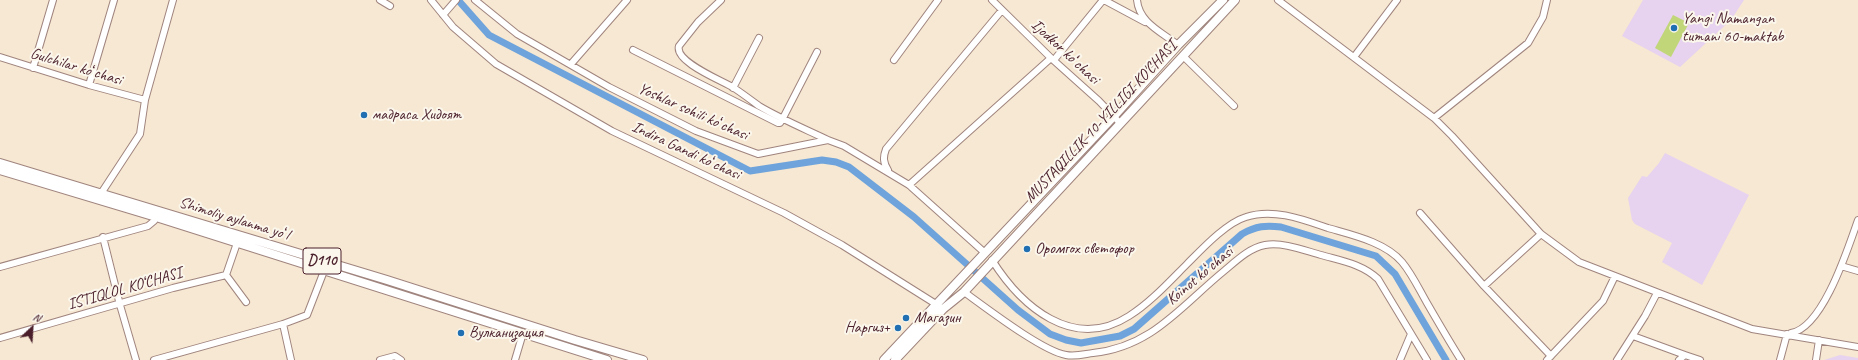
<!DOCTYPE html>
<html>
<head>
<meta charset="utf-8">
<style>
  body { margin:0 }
  #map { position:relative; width:1858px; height:360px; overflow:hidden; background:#f6e8d2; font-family:Caveat,sans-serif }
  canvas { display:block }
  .north { position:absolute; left:12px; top:308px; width:40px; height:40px; -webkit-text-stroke:3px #fbf7ec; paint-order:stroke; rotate:25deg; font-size:11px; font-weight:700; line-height:16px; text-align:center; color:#4a1f2b }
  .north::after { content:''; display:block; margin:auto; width:14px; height:18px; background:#4a1f2b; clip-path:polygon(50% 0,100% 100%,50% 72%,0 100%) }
</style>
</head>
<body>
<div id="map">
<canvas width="1858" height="360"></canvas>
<div class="north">N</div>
</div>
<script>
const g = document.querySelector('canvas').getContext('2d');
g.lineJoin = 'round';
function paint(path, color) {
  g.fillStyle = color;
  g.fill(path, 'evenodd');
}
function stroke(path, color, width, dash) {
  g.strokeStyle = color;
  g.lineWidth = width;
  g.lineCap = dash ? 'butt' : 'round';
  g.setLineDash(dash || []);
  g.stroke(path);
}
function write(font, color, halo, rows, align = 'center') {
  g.font = font + ' Caveat,sans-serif';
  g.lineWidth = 4;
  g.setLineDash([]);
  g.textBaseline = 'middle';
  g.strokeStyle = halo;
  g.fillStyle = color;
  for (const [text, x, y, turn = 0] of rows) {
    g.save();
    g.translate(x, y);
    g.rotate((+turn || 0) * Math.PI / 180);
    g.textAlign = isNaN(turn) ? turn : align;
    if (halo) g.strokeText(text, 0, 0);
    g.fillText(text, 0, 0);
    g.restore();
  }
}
const built = new Path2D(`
  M 1643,0 L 1744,0 L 1731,20 L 1680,67 L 1622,36 Z
  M 1665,153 L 1749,195 L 1702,285 L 1662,262 L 1672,243 L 1635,224 L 1632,220 L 1628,198 L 1642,176 L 1647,177 L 1659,163 Z
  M 1840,355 L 1858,358 L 1858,360 L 1824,360 Z`);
const green = new Path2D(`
  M 1673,15 L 1689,23 L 1671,57 L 1655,48 Z`);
const canal = new Path2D(`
  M 458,0 L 489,35 L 750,171 L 822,160 L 836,162 L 849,167 L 914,217 L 1018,310 L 1050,334 L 1066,340 L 1081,343 L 1120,336 L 1134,329 L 1242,234 C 1256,226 1266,225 1281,227 L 1376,256 L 1395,274 L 1446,360`);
const minor = new Path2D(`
  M 380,0 L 390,6
  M 431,0 L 453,27 L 496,64 L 612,131 L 784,213 L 842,245 L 939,306
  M 475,0 L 517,34 L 609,87 L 696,131 L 758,154 L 828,140 L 844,146 L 909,185 L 985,253
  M 721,0 L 698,22 L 679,46 C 674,62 723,81 734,88 C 743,94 751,100 759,106 C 781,119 805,129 828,140
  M 992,0 L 1051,58 L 1099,101 L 1120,123
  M 1104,0 L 1145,22
  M 1137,0 C 1139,23 1162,32 1178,45
  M 1278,0 L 1434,118 L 1452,136 L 1541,234 L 1579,262 L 1752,329 L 1858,347
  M 443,15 L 456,0
  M 633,50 L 778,123 L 780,123 L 783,118 L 817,52
  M 1183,56 L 1234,106
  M 0,57 L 89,85 L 145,100
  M 1354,57 L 1397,0
  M 894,60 L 938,0
  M 1054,60 L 1103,0
  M 571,64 L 627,0
  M 33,68 L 53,0
  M 89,85 L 114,0
  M 733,88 L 759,38
  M 1434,118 L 1528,43 L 1543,17 L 1547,0
  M 888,170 C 883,162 883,157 886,149 L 1002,10
  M 909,185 L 1051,58
  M 100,195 L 140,134 L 145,100 L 173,0
  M 1420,213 L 1484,286 L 1551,356
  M 103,237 L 120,305 L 136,360
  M 992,260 C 1021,306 1073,352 1129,316 C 1150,303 1169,282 1187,264 C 1202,249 1226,223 1246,217 C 1273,208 1302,219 1328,228 C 1352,235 1385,242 1402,262 C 1412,274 1419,289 1427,303 C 1438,322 1449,341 1461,360
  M 1841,266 L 1858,271
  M 0,267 L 148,226 L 154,221 L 158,214
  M 226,275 L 246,302
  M 1484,286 L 1541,234
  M 964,292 C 985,307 1042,351 1066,355 C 1075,357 1085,354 1093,353 C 1152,347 1181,306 1224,271 C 1236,261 1249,248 1265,245 C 1283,242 1303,250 1321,255 C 1342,261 1362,264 1378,279 L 1427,360
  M 283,324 L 291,360
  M 1791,333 C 1823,328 1848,248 1858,220
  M 1633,336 L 1685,355
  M 0,338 L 173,288 L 226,275 L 237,243
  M 154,360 L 283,324 L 307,315 L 324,271
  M 380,360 L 395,356 L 401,360
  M 515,360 L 523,333
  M 1400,360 L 1411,334
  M 1547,360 L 1603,301 L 1615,276
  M 1617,360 L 1645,316 L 1657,293
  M 1679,360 L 1685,355 L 1700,360
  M 1780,360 L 1787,334
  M 1816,360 L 1819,340`);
const major = new Path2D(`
  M 0,163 L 387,280 L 575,340 L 643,360
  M 0,170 L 156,217 L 607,360
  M 884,360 L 1114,116 L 1178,45 L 1223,0
  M 895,360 L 943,309 L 964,292 L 1235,0`);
const markers = [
  [1674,28,4,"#1f6fb2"],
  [364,115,4,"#1f6fb2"],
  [1027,249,4,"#1f6fb2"],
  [906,318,4,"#1f6fb2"],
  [898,328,4,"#1f6fb2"],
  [461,333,4,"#1f6fb2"]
];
const shields = [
  [322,261,38]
];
const shieldNames = [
  ["D110",322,261]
];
const poiNames = [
  ["Yangi Namangan",1682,19],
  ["tumani 60-maktab",1682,37],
  ["мадраса Хидоят",372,115],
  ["Оромгох светофор",1035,249],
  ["Магазин",914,318],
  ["Наргиз+",890,328,"right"],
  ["Вулканизация",469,333]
];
const streetNames = [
  ["Ijodkor koʻchasi",1065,52,43],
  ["Gulchilar koʻchasi",76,67,17],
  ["Yoshlar sohili koʻchasi",693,112,24],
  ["MUSTAQILLIK 10-YILLIGI KO'CHASI",1101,122,-47],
  ["Indira Gandi koʻchasi",686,151,25],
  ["Shimoliy aylanma yoʻl",234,219,17],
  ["Koinot koʻchasi",1200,276,-40],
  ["ISTIQLOL KO‘CHASI",125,289,-16]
];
paint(built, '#e7d2ef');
paint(green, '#c1d679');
stroke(canal, '#6ea3db', 7);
stroke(minor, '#a0847e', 8);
stroke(major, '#a0847e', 10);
stroke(minor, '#fff', 6);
stroke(major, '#fff', 8);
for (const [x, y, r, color] of markers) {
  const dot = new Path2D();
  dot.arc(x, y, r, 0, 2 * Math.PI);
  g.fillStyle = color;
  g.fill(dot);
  stroke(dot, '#fbf7ec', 1.5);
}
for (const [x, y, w] of shields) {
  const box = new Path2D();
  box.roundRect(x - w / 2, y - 13, w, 26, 3);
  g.fillStyle = '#fbf7ec';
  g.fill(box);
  stroke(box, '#4a1f2b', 1);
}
write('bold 15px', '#4a1f2b', null, shieldNames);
write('16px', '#4a1f2b', '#fbf7ec', poiNames, 'left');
write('16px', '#4a1f2b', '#fbf7ec', streetNames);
</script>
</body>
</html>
